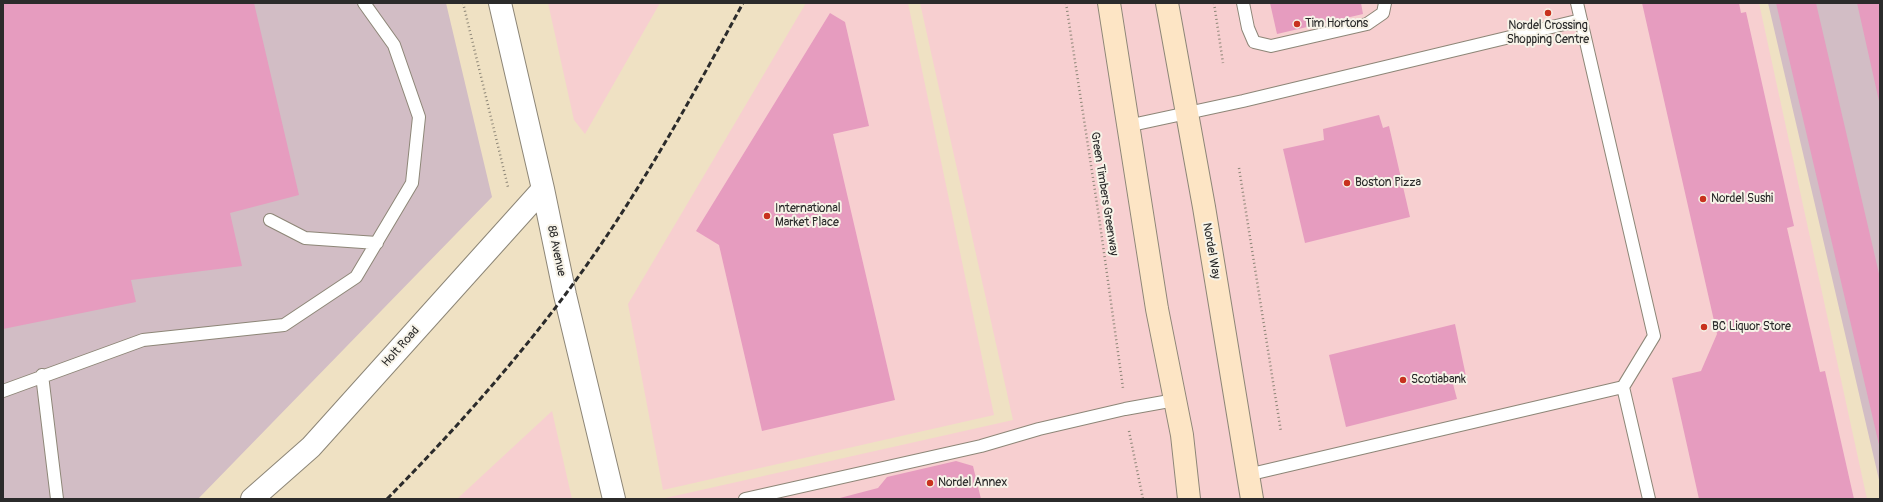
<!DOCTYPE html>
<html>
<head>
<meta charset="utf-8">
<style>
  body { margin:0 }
  #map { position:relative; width:1883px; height:502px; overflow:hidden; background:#efe1c3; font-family:Pangolin,sans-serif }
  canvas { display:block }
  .frame { position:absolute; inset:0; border:4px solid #2b2b2b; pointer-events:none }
</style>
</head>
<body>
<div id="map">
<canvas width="1883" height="502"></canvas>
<div class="frame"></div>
</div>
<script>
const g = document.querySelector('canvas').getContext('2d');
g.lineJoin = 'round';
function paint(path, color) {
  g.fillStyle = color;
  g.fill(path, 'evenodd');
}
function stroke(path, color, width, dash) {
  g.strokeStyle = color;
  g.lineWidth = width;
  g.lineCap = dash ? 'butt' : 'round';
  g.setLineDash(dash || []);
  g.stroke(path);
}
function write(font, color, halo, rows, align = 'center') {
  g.font = font + ' Pangolin,sans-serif';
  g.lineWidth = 4;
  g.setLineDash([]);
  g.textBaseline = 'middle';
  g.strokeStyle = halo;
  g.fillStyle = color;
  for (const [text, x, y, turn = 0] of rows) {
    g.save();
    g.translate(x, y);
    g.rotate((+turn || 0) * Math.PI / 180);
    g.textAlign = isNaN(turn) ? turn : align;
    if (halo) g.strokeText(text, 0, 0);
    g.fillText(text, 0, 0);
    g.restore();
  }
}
const built = new Path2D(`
  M 548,3 L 660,3 L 585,134 L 574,120 Z
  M 806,3 L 908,3 L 994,415 L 663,490 L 628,304 Z
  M 920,3 L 1759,3 L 1867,499 L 661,499 L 1013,420 Z
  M 552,411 L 572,499 L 457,499 Z`);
const industrial = new Path2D(`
  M 3,3 L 446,3 L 492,197 L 198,499 L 3,499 Z
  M 1768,3 L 1880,3 L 1880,484 Z`);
const building = new Path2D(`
  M 3,3 L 254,3 L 299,195 L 230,213 L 242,266 L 131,280 L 136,302 L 3,329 Z
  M 1270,3 L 1361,3 L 1363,14 L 1277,34 Z
  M 1642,3 L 1739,3 L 1741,13 L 1746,12 L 1794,226 L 1787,228 L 1820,372 L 1825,371 L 1854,499 L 1699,499 L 1672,378 L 1701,371 L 1717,334 Z
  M 1776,3 L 1816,3 L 1880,278 L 1880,449 Z
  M 1857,3 L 1880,3 L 1880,101 L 1879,101 Z
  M 830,13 L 845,22 L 869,126 L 833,134 L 895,400 L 762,431 L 719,245 L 696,231 Z
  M 1379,115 L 1383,128 L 1389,126 L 1410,217 L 1305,243 L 1283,149 L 1324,140 L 1323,129 Z
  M 1455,324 L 1467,381 L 1453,384 L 1457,399 L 1346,427 L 1329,355 Z
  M 956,461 L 973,466 L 981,499 L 836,499 L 878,488 L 887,477 Z`);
const path = new Path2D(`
  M 463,3 L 508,187
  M 1066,3 L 1099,217 L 1123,388
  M 1214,3 L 1223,63
  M 1239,168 L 1281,432
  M 1129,431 L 1143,499`);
const lane = new Path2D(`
  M 1243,3 L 1248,28 L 1254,42 L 1271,46 L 1367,24 L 1383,13 L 1385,3
  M 1577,3 L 1654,336 L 1623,387 L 1649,499
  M 1127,126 L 1243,101 L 1581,20
  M 270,220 L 305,238 L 377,243
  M 42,375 L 57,499
  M 3,391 L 143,340 L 284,325 L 356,277 L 412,183 L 419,117 L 394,45 L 364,3
  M 1247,475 L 1623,387
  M 745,499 L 981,446 L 1039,429 L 1125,409 L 1175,400`);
const street = new Path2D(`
  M 500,3 L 543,189 L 565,295 L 614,499
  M 252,499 L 311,447 L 543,189`);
const secondary = new Path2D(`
  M 1109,3 L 1157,309 L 1182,435 L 1189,499
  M 1167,3 L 1204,207 L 1252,499`);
const rail = new Path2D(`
  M 387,499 C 450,435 511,367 565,295 C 633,204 689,103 743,3`);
const markers = [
  [1548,13,4,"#c8321e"],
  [1297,24,4,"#c8321e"],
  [1347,183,4,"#c8321e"],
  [1703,199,4,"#c8321e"],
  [767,216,4,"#c8321e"],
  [1704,327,4,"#c8321e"],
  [1403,380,4,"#c8321e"],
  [930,483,4,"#c8321e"]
];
const poiNames = [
  ["Tim Hortons",1305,24],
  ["Nordel Crossing",1548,26,"center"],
  ["Shopping Centre",1548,40,"center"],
  ["Boston Pizza",1355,183],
  ["Nordel Sushi",1711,199],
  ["International",775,209],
  ["Market Place",775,223],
  ["BC Liquor Store",1712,327],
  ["Scotiabank",1411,380],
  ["Nordel Annex",938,483]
];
const streetNames = [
  ["Green Timbers Greenway",1104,194,81],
  ["88 Avenue",556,251,78],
  ["Nordel Way",1211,251,80],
  ["Holt Road",401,347,-48]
];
paint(built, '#f7cfd0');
paint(industrial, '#d2bdc5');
paint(building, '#e69cbf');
stroke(lane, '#8d8677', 14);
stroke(street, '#8d8677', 24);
stroke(secondary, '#8d8677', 24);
stroke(path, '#8d8677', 2.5, [1, 3]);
stroke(lane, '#fff', 12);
stroke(street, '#fff', 22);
stroke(secondary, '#fde5c5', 22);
stroke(rail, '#2b2b2b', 3, [6, 3]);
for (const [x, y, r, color] of markers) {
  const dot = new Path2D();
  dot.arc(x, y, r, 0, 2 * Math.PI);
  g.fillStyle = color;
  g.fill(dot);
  stroke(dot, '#f7f3e8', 1.5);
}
write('12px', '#2b2b2b', '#f7f3e8', poiNames, 'left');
write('12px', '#2b2b2b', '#f7f3e8', streetNames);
</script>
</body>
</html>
